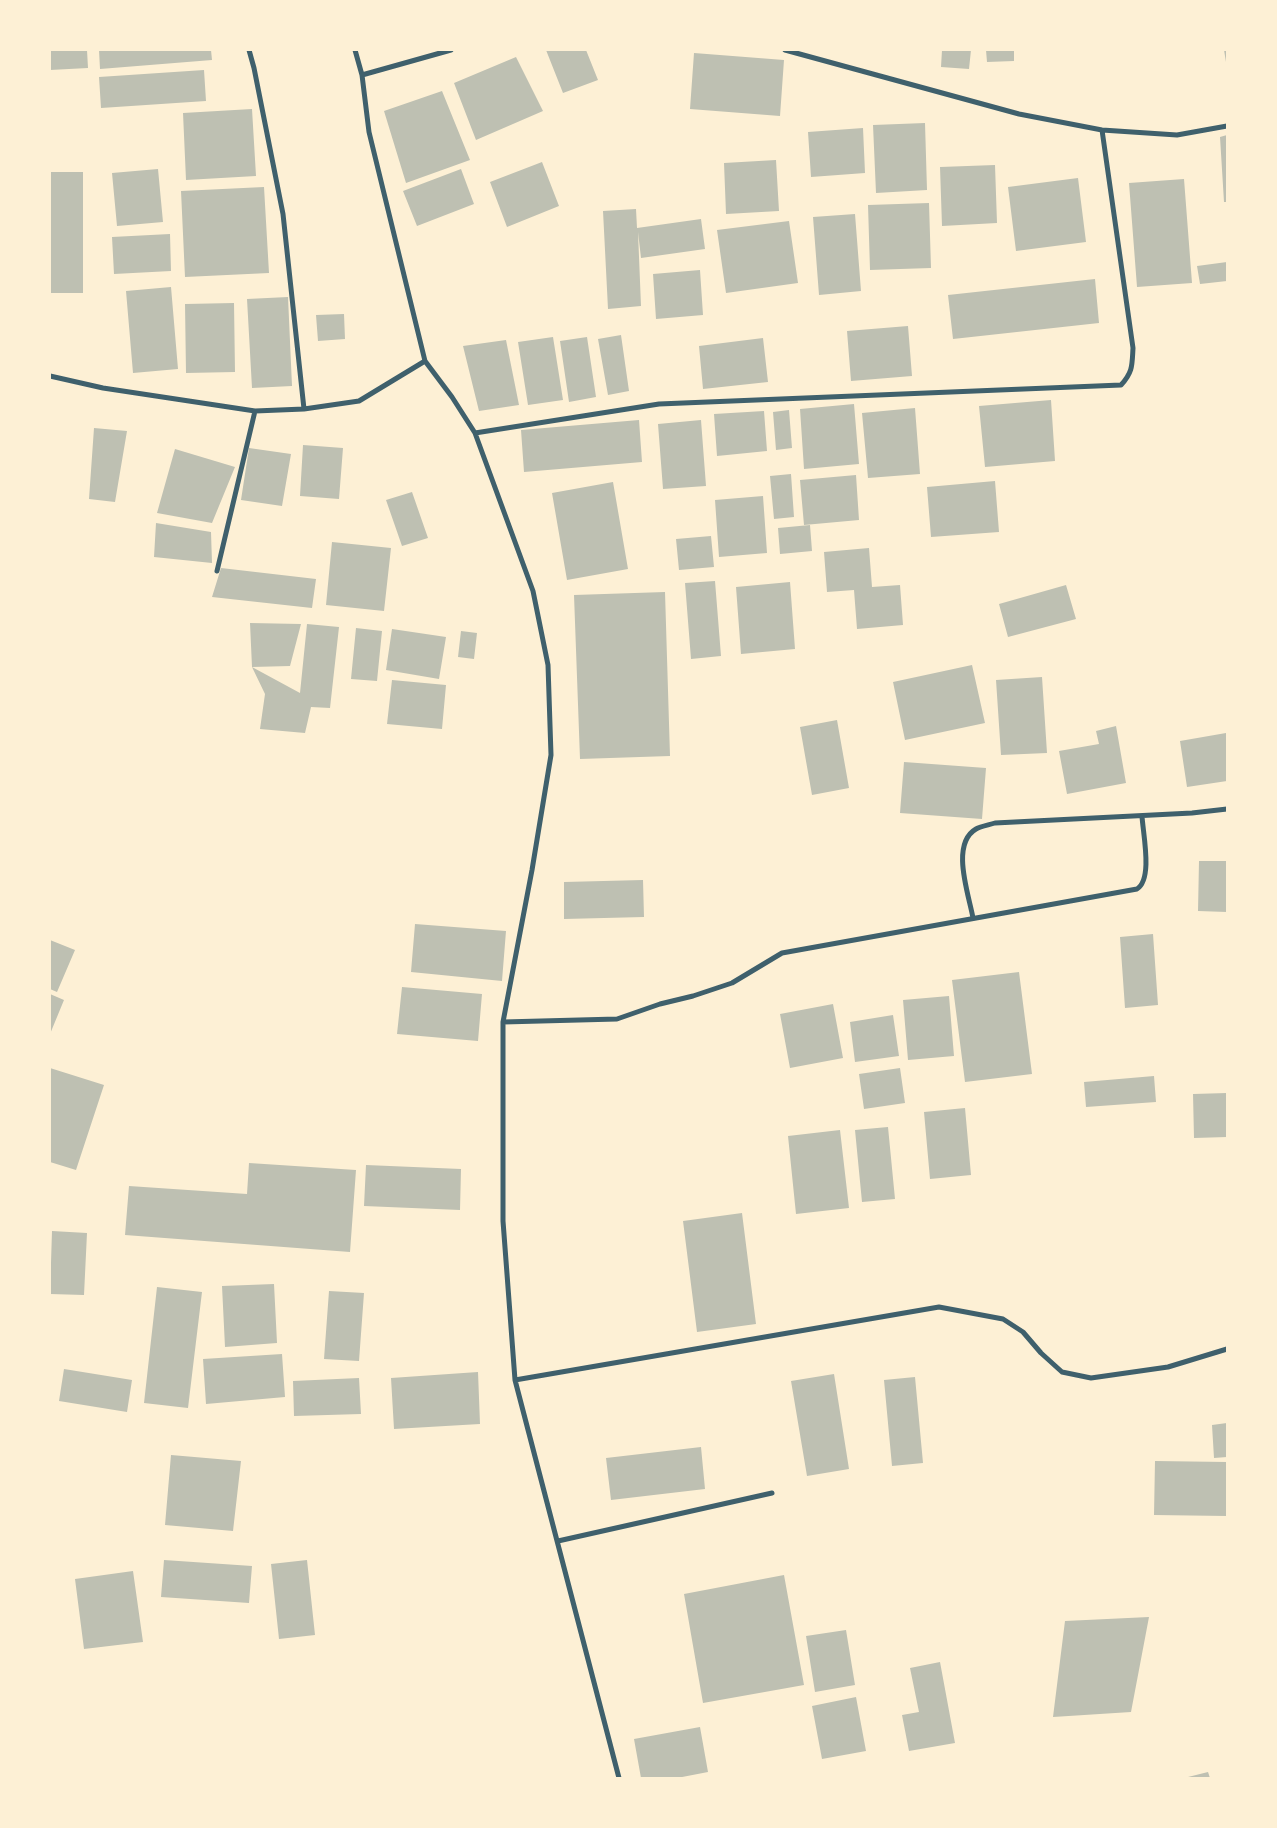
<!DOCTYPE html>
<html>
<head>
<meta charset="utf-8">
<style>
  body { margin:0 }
  #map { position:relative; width:1277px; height:1828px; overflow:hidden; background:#fdf0d5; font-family:"Open Sans",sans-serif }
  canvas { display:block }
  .frame { position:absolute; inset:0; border:51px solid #fdf0d5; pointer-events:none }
</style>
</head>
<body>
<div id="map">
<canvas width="1277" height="1828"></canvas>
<div class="frame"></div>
</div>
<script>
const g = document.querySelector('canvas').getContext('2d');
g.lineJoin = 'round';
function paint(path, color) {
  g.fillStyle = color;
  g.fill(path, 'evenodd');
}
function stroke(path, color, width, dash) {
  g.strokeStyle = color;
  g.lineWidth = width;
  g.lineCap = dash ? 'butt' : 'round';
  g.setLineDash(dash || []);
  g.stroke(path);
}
const building = new Path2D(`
  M 50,50 L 87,50 L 88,68 L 50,70 Z
  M 99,50 L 211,50 L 212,60 L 100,69 Z
  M 546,50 L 586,50 L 598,80 L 563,93 Z
  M 942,50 L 971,50 L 969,69 L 941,67 Z
  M 986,50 L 1014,50 L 1014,61 L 987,62 Z
  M 1224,50 L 1227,50 L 1227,62 L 1226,62 Z
  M 694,53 L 784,60 L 780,116 L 690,109 Z
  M 516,57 L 543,111 L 476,140 L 454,83 Z
  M 204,70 L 206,101 L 101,108 L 99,77 Z
  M 442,91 L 470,160 L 406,183 L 384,111 Z
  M 252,109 L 256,176 L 186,180 L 183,113 Z
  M 925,123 L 927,190 L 876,193 L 873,125 Z
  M 863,128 L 865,173 L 811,177 L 808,132 Z
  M 1227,135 L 1227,202 L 1224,202 L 1220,137 Z
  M 776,160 L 779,211 L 726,214 L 724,163 Z
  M 542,162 L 559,206 L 507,227 L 490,182 Z
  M 995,165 L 997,223 L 942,226 L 940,167 Z
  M 158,169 L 163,222 L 117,226 L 112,173 Z
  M 461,169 L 474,204 L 417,226 L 403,191 Z
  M 50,172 L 83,172 L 83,293 L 50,293 Z
  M 1078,178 L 1086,242 L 1016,251 L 1008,187 Z
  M 1184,179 L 1192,283 L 1137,287 L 1129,183 Z
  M 264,187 L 269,273 L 185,277 L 181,191 Z
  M 929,203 L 931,268 L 870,270 L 868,205 Z
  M 636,209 L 637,228 L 701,219 L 705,249 L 641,258 L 638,232 L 641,306 L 608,309 L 603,211 Z
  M 855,214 L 861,291 L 819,295 L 813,217 Z
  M 789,221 L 798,283 L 726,293 L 717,230 Z
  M 170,234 L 171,271 L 114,274 L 112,237 Z
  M 1227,262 L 1227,281 L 1200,284 L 1197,266 Z
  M 700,270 L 703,315 L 656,319 L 653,274 Z
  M 1095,279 L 1099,323 L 953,339 L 948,295 Z
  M 171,287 L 178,369 L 133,373 L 126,291 Z
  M 288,297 L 292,386 L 252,388 L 247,299 Z
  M 234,303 L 235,372 L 186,373 L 185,304 Z
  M 344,314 L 345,339 L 318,341 L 316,315 Z
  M 908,326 L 912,376 L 851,381 L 847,331 Z
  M 621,335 L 629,391 L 608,395 L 598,339 Z
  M 553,337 L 563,400 L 528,405 L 518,342 Z
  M 587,337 L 596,397 L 569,402 L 560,341 Z
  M 763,338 L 768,382 L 703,389 L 699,346 Z
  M 506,340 L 519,405 L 479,411 L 463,346 Z
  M 1051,400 L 1055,461 L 985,467 L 979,406 Z
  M 854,404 L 859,464 L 804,469 L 800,409 Z
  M 915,408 L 920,474 L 868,478 L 862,413 Z
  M 789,410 L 792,448 L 776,450 L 773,412 Z
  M 764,411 L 767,451 L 717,456 L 714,414 Z
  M 639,420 L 642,462 L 524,472 L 521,430 Z
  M 701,420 L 706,486 L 663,489 L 658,424 Z
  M 94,428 L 127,431 L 115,502 L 89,499 Z
  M 303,445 L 343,448 L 339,499 L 300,496 Z
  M 249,448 L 291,454 L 282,506 L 241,500 Z
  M 175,449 L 235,467 L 212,523 L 157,513 Z
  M 791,474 L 794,517 L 774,519 L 770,476 Z
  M 856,475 L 859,520 L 804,525 L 800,480 Z
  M 995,481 L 999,532 L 931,537 L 927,487 Z
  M 613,482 L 628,569 L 567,580 L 552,493 Z
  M 412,492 L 428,538 L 402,546 L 386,500 Z
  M 763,496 L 767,553 L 719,557 L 715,500 Z
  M 156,523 L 211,532 L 212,563 L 154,557 Z
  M 810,525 L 812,551 L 780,554 L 778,528 Z
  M 711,536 L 714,567 L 679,570 L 676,539 Z
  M 332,542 L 391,548 L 384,611 L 326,605 Z
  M 869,548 L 872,587 L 900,585 L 903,625 L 857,629 L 854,590 L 827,592 L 824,552 Z
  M 221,568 L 316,579 L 312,608 L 212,597 Z
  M 715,581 L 721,656 L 691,659 L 685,583 Z
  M 790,582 L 795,649 L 741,654 L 736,587 Z
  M 1066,585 L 1076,619 L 1008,637 L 999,604 Z
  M 665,592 L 670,756 L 580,759 L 574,595 Z
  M 250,623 L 301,624 L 290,666 L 252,667 Z
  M 307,624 L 339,627 L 330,708 L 311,707 L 305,733 L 260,729 L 265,694 L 252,667 L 300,693 Z
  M 356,628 L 382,631 L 377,681 L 351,679 Z
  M 392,629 L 446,637 L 439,679 L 386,670 Z
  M 461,631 L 477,633 L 474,659 L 458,657 Z
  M 972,665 L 985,723 L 905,740 L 893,682 Z
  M 1042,677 L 1047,753 L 1001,755 L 996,680 Z
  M 392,680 L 446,685 L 442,729 L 387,724 Z
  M 837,720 L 849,788 L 812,795 L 800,727 Z
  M 1116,726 L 1126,783 L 1067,794 L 1059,751 L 1099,744 L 1096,731 Z
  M 1226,733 L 1227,781 L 1187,787 L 1180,741 Z
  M 904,762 L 986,768 L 982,819 L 900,813 Z
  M 1199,861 L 1227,861 L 1227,912 L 1198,911 Z
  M 643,880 L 644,917 L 564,919 L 564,882 Z
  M 415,924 L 506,931 L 502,981 L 411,972 Z
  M 1153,934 L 1158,1005 L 1125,1008 L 1120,937 Z
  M 50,940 L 75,950 L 57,992 L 50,989 Z
  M 1019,972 L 1032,1074 L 965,1082 L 952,980 Z
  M 402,987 L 482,994 L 478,1041 L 397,1034 Z
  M 50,994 L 64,1000 L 50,1034 Z
  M 949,996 L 954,1056 L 908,1060 L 903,1000 Z
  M 833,1004 L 843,1058 L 790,1068 L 780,1014 Z
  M 893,1015 L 899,1056 L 855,1062 L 850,1022 Z
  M 50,1068 L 104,1085 L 76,1170 L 50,1162 Z
  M 900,1068 L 905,1103 L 864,1109 L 859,1074 Z
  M 1154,1076 L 1156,1102 L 1086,1107 L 1084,1082 Z
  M 1227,1093 L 1227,1137 L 1194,1138 L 1193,1094 Z
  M 965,1108 L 971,1175 L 930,1179 L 924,1112 Z
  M 888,1127 L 895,1199 L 862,1202 L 855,1130 Z
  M 840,1130 L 849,1208 L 796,1214 L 788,1136 Z
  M 249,1163 L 356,1170 L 350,1252 L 125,1235 L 129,1186 L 247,1194 Z
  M 366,1165 L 461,1169 L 460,1210 L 364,1206 Z
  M 742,1213 L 756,1324 L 697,1332 L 683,1221 Z
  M 52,1231 L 87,1233 L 84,1295 L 50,1294 Z
  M 274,1284 L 277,1343 L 225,1347 L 222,1286 Z
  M 157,1287 L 202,1292 L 188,1408 L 144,1403 Z
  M 329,1291 L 364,1293 L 359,1361 L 324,1359 Z
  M 282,1354 L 285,1397 L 206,1404 L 203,1359 Z
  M 64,1369 L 132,1380 L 127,1412 L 59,1401 Z
  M 478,1372 L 480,1424 L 394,1429 L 391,1378 Z
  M 834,1374 L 849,1469 L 807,1476 L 791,1381 Z
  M 915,1377 L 923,1463 L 892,1466 L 884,1380 Z
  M 359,1378 L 361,1414 L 294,1416 L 293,1381 Z
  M 1227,1423 L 1227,1457 L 1214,1458 L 1212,1425 Z
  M 701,1447 L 705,1489 L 611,1500 L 606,1458 Z
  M 171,1455 L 241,1461 L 233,1531 L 165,1525 Z
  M 1155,1461 L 1227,1462 L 1227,1516 L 1154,1515 Z
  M 164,1560 L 252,1566 L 249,1603 L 161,1597 Z
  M 307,1560 L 315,1635 L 279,1639 L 271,1564 Z
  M 133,1571 L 143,1642 L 84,1649 L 75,1579 Z
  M 784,1575 L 804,1685 L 703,1703 L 684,1594 Z
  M 1149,1617 L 1131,1712 L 1053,1717 L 1065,1621 Z
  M 846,1630 L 855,1685 L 815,1692 L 806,1636 Z
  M 940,1662 L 955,1743 L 909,1751 L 902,1715 L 919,1712 L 910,1668 Z
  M 856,1697 L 866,1751 L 822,1759 L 812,1706 Z
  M 700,1727 L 708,1772 L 677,1778 L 641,1778 L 634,1739 Z
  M 1208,1772 L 1210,1778 L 1188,1778 L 1188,1777 Z`);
const minor = new Path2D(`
  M 249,50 L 254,68 L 283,214 L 304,409
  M 355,50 L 362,75 L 369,132 L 425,361 L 452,397 L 475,433 L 533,591 L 548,665 L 551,755 L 532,870 L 503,1022 L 503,1221 L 515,1380 L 619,1778
  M 785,50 L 1019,114 L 1102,130 L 1177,135 L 1227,126
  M 362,75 L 451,50
  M 50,376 L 103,388 L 255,411 L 304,409 L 359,401 L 425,361
  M 475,433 L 659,404 L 1121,385 C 1133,372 1132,365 1133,348 L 1102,130
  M 217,571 L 255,411
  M 973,918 C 969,895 950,844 976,829 C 981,826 989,825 995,823 L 1192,813 L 1227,809
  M 503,1022 L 617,1019 L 660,1004 L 693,996 L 732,983 L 782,953 L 1137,889 C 1153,879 1143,834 1142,816
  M 515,1380 L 939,1307 L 1003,1319 L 1023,1332 L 1041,1353 L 1062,1372 L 1091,1378 L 1168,1367 L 1227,1349
  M 558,1541 L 772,1493`);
paint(building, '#bec0b2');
stroke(minor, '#3f606c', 5);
</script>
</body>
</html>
